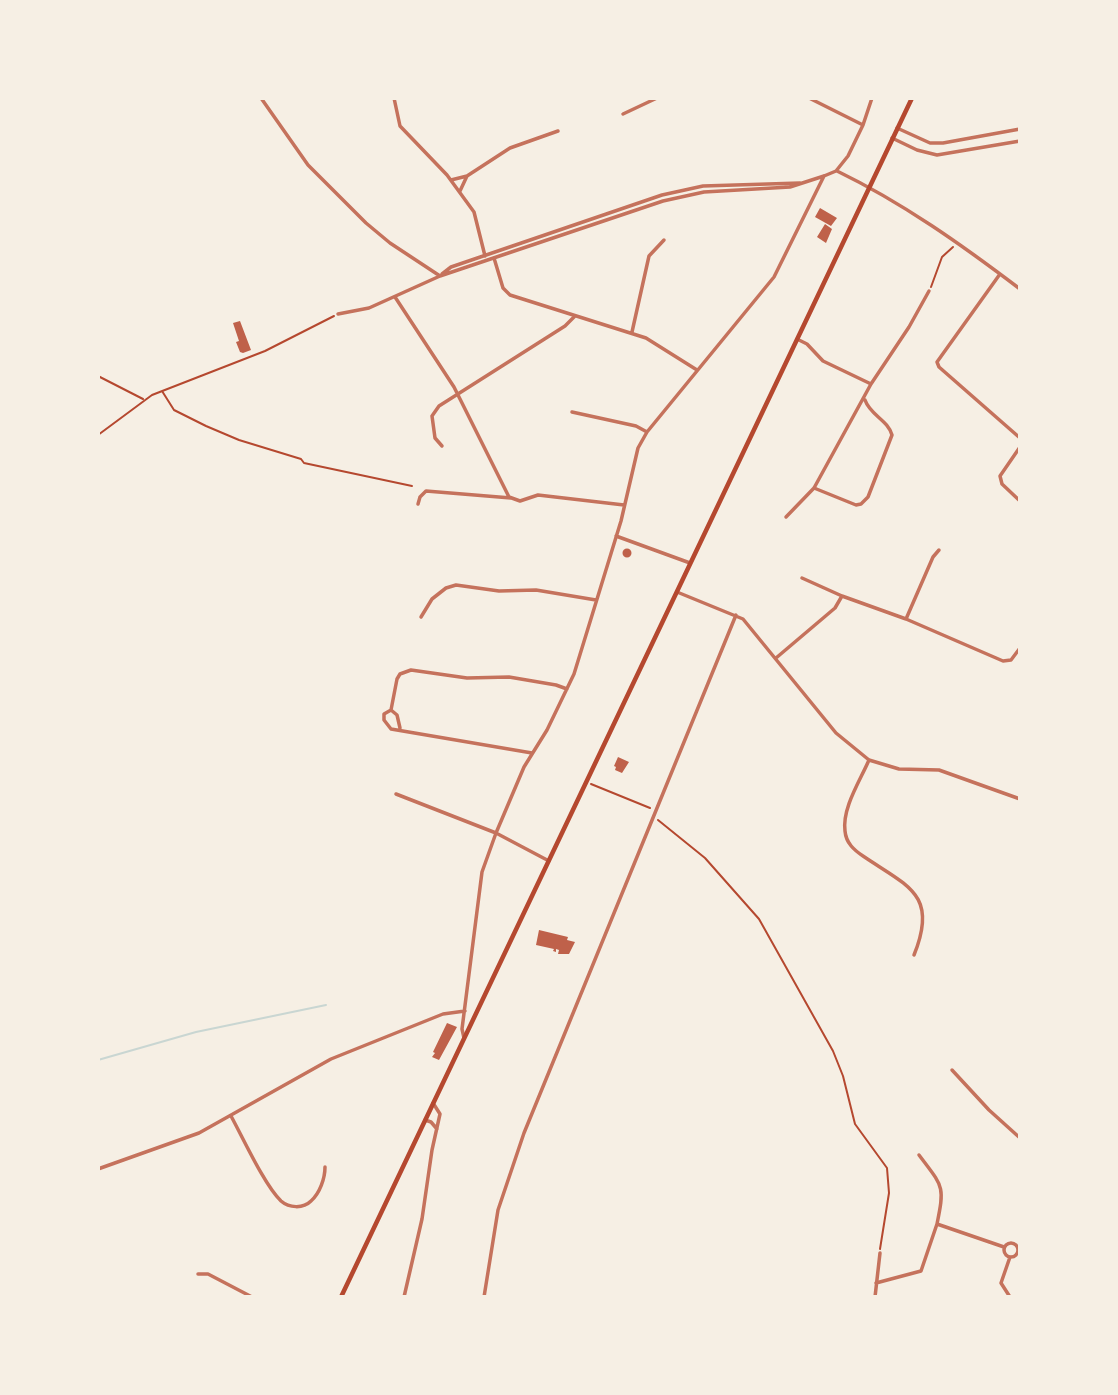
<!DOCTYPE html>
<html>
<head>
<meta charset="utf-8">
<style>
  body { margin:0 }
  #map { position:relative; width:1118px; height:1395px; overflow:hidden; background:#f6efe4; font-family:"Nunito Sans",sans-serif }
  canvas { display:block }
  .frame { position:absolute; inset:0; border:100px solid #f6efe4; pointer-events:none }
</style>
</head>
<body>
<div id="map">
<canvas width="1118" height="1395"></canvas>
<div class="frame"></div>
</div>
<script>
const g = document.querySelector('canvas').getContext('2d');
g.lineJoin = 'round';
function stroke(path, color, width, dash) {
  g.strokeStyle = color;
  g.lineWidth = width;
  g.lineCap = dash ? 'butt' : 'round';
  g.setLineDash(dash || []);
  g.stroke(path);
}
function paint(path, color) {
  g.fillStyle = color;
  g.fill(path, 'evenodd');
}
const stream = new Path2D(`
  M 98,1060 L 196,1032 L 326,1005`);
const building = new Path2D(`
  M 820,208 L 837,218 L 831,226 L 815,217 Z
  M 825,224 L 832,229 L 826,243 L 817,237 Z
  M 240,321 L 251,350 L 243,353 L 240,352 L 236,342 L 239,341 L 233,323 Z
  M622.5 553a4.5 4.5 0 1 1 9 0a4.5 4.5 0 1 1-9 0Z
  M 618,757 L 629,762 L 622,773 L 615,770 L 616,767 L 614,766 Z
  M 539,930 L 568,937 L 567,940 L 575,942 L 569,954 L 558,954 L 559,950 L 556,949 L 556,952 L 553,951 L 554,949 L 536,945 Z
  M 447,1023 L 457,1027 L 439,1060 L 432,1057 L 435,1053 L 433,1052 Z`);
const path = new Path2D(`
  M 931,287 L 942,257 L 953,247
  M 98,376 L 143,399
  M 162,391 L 174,410 L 206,426 L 239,440 L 301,459 L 304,463 L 412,486
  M 98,435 L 152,395 L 265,351 L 334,316
  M 591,784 L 650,808
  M 658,820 L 705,858 L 759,919 L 833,1051 L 843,1076 L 855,1124 L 887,1168 L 889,1193 L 880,1249`);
const minor = new Path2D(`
  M 261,98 L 308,165 L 366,223 L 390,243 L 440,276
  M 394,98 L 400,126 L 447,175 L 474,212 L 485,256
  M 809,98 L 863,125
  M 623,114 L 657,98
  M 897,128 L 930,143 L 943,143 L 1020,129
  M 892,138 L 917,150 L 937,155 L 1020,141
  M 837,171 C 903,203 962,245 1020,289
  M 451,180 L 467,176 L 510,148 L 558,131
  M 460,191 L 467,176
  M 494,258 L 503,288 L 510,295 L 646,338 L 697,370
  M 442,274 L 451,267 L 662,195 L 703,186 L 800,183
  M 1000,274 L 937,362 L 939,367 L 1020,438
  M 395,297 L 454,387 L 509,497 L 520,501 L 538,495 L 624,505
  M 338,314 L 369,308 L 440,276 L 663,201 L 704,192 L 790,187 L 824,176 L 836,171 L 848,156 L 863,125 L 872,98
  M 632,332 L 649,256 L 664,240
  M 797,339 L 807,344 L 823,361 L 871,384
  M 572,412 L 636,426 L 647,432
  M 442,446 L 435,438 L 432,416 L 439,406 L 565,326 L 575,316
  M 1020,447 L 1000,476 L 1002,484 L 1020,501
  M 814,488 L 856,505 L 861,504 L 868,497 L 892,435 C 888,420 870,415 865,400
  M 418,504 L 420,497 L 426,491 L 511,498
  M 786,517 L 814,488 L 871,384 L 909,327 L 929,291
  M 616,536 L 690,563
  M 802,578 L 842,596
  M 677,592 L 743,619 L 836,733 L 869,760 L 899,769 L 939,770 L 1020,799
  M 421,617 L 432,599 L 446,588 L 456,585 L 499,591 L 536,590 L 596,600
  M 906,619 L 933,557 L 939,550
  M 776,658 L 835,608 L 842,596 L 906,619 L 1003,661 L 1011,660 L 1020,648
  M 391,710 L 397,715 L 400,728
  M 532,753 L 391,729 L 384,720 L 384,714 L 391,710 L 397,679 L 400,674 L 411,670 L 467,678 L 509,677 L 556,685 L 567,689
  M 869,760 C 860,781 842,808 845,831 C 846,843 854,850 863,856 C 907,886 939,894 914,955
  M 396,794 L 496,833 L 549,861
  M 464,1038 L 462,1029 L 482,872 L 496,833 L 524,767 L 547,730 L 574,674 L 621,521 L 638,448 L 647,432 L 774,277 L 824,176
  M 952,1070 L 989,1110 L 1020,1138
  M 231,1116 C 243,1138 265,1186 281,1201 C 289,1208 303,1209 311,1201 C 320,1193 325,1178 325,1167
  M 425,1120 L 431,1122 L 437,1129
  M 919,1155 C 943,1187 945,1185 937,1224
  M 98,1169 L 199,1133 L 331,1059 L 443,1014 L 465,1011
  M1004 1250a7 7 0 1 1 14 0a7 7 0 1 1-14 0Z
  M 198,1274 L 208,1274 L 252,1297
  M 876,1283 L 921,1271 L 937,1224 L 1004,1247
  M 404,1297 L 422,1219 L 432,1150 L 440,1114 L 433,1103
  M 484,1297 L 498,1210 L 524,1133 L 736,615
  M 875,1297 L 880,1253
  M 1010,1297 L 1001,1283 L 1010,1257`);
const secondary = new Path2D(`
  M 341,1297 L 912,98`);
stroke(stream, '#c9d6d2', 2);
paint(building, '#bf614a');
stroke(path, '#b5482f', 2);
stroke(minor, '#c5725c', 3.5);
stroke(secondary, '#b5482f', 4.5);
</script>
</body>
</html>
